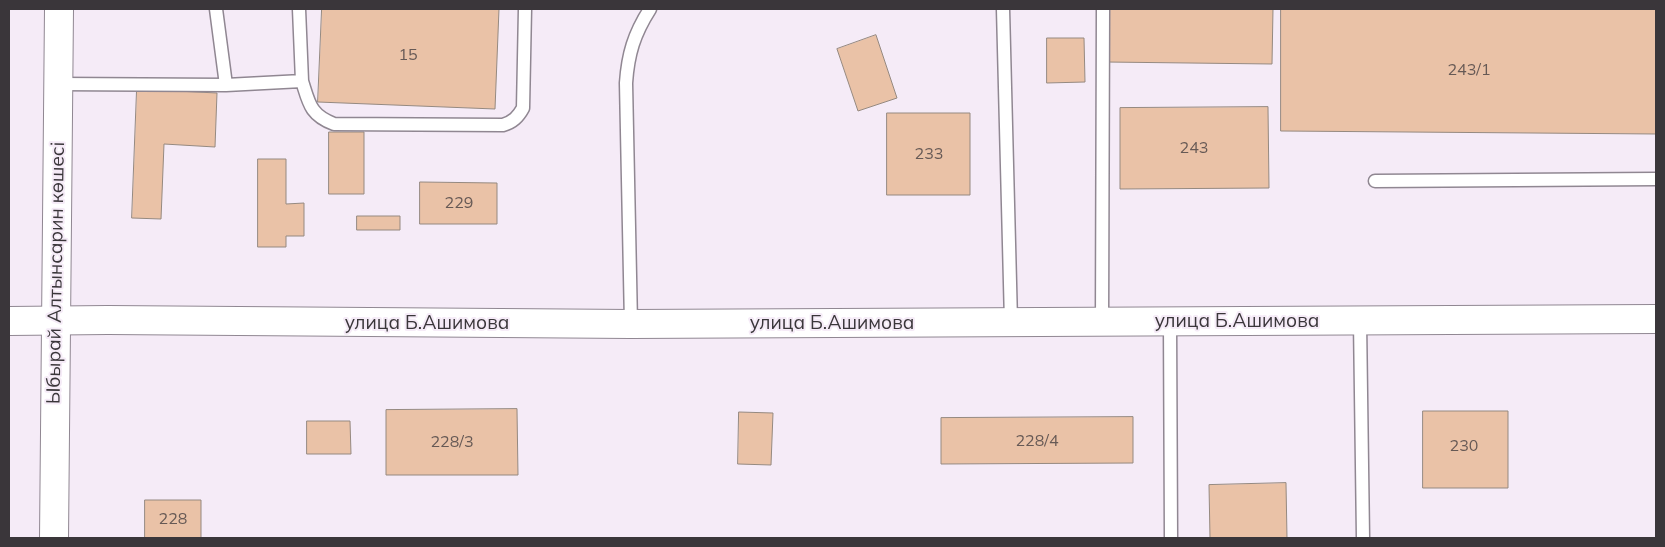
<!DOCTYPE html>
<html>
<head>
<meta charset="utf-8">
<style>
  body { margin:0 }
  #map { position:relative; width:1665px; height:547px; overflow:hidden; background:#f5ebf7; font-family:Mulish,sans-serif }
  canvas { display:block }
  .frame { position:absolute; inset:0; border:10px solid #3a363a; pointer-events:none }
</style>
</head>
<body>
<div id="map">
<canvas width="1665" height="547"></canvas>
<div class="frame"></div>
</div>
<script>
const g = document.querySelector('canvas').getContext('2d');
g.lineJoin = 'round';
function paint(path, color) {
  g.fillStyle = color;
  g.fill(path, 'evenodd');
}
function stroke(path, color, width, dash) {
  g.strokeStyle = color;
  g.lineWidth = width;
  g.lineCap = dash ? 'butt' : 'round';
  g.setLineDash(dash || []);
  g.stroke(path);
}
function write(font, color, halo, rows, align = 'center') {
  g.font = font + ' Mulish,sans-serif';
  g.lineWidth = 4;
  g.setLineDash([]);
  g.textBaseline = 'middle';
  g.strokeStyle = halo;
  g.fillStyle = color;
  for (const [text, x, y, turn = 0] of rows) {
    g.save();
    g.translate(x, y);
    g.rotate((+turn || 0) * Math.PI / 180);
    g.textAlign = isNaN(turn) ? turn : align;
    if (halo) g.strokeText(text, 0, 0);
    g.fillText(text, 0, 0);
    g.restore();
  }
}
const building = new Path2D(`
  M 322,9 L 499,9 L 495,109 L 318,102 Z
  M 1106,9 L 1273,9 L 1272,64 L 1105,62 Z
  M 1281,9 L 1656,9 L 1656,134 L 1281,131 Z
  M 876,35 L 897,98 L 858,111 L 837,49 Z
  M 1047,38 L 1084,38 L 1085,82 L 1047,83 Z
  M 137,89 L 217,93 L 215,147 L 164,144 L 161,219 L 132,218 Z
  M 1268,107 L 1269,188 L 1120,189 L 1120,108 Z
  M 887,113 L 970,113 L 970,195 L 887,195 Z
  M 329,132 L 364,132 L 364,194 L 329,194 Z
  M 258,159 L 286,159 L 286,204 L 304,203 L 304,236 L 286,236 L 286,247 L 258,247 Z
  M 420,182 L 497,183 L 497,224 L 420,224 Z
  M 357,216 L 400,216 L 400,230 L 357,230 Z
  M 517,409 L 518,475 L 386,475 L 386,410 Z
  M 1423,411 L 1508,411 L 1508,488 L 1423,488 Z
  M 739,412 L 773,413 L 771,465 L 738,464 Z
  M 1133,417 L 1133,463 L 941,464 L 941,418 Z
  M 307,421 L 350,421 L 351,454 L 307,454 Z
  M 1286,483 L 1287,538 L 1210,538 L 1209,485 Z
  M 145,500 L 201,500 L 201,538 L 145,538 Z`);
const service = new Path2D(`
  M 216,9 L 226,85
  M 299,9 L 302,81
  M 1003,9 L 1011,322
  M 58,84 L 226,85 L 302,81 C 309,103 310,115 334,124 L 503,125 C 513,122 518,117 523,108 L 525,9
  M 1375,181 L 1656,179
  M 1360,321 L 1363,538
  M 1102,322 L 1103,9
  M 1170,322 L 1171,538
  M 631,324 L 626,83 C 628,54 634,34 650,9`);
const tertiary = new Path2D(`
  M 9,321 L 108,320 L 631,324 L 1656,319`);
const secondary = new Path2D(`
  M 54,538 L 59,9`);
const numberNames = [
  ["15",408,55],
  ["243/1",1469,70],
  ["243",1194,148],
  ["233",929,154],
  ["229",459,203],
  ["228/4",1037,441],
  ["228/3",452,442],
  ["230",1464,446],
  ["228",173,519]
];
const streetNames = [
  ["Ыбырай Алтынсарин көшесі",56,273,-89],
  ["улица Б.Ашимова",1237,321],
  ["улица Б.Ашимова",427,323],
  ["улица Б.Ашимова",832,323]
];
paint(building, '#eac2a7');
stroke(building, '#958980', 1);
stroke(service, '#908792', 15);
stroke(tertiary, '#908792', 30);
stroke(secondary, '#908792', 30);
stroke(service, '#fff', 12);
stroke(tertiary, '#fff', 28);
stroke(secondary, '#fff', 28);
write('16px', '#665955', null, numberNames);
write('19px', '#3a363a', '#f5ebf7', streetNames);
</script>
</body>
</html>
